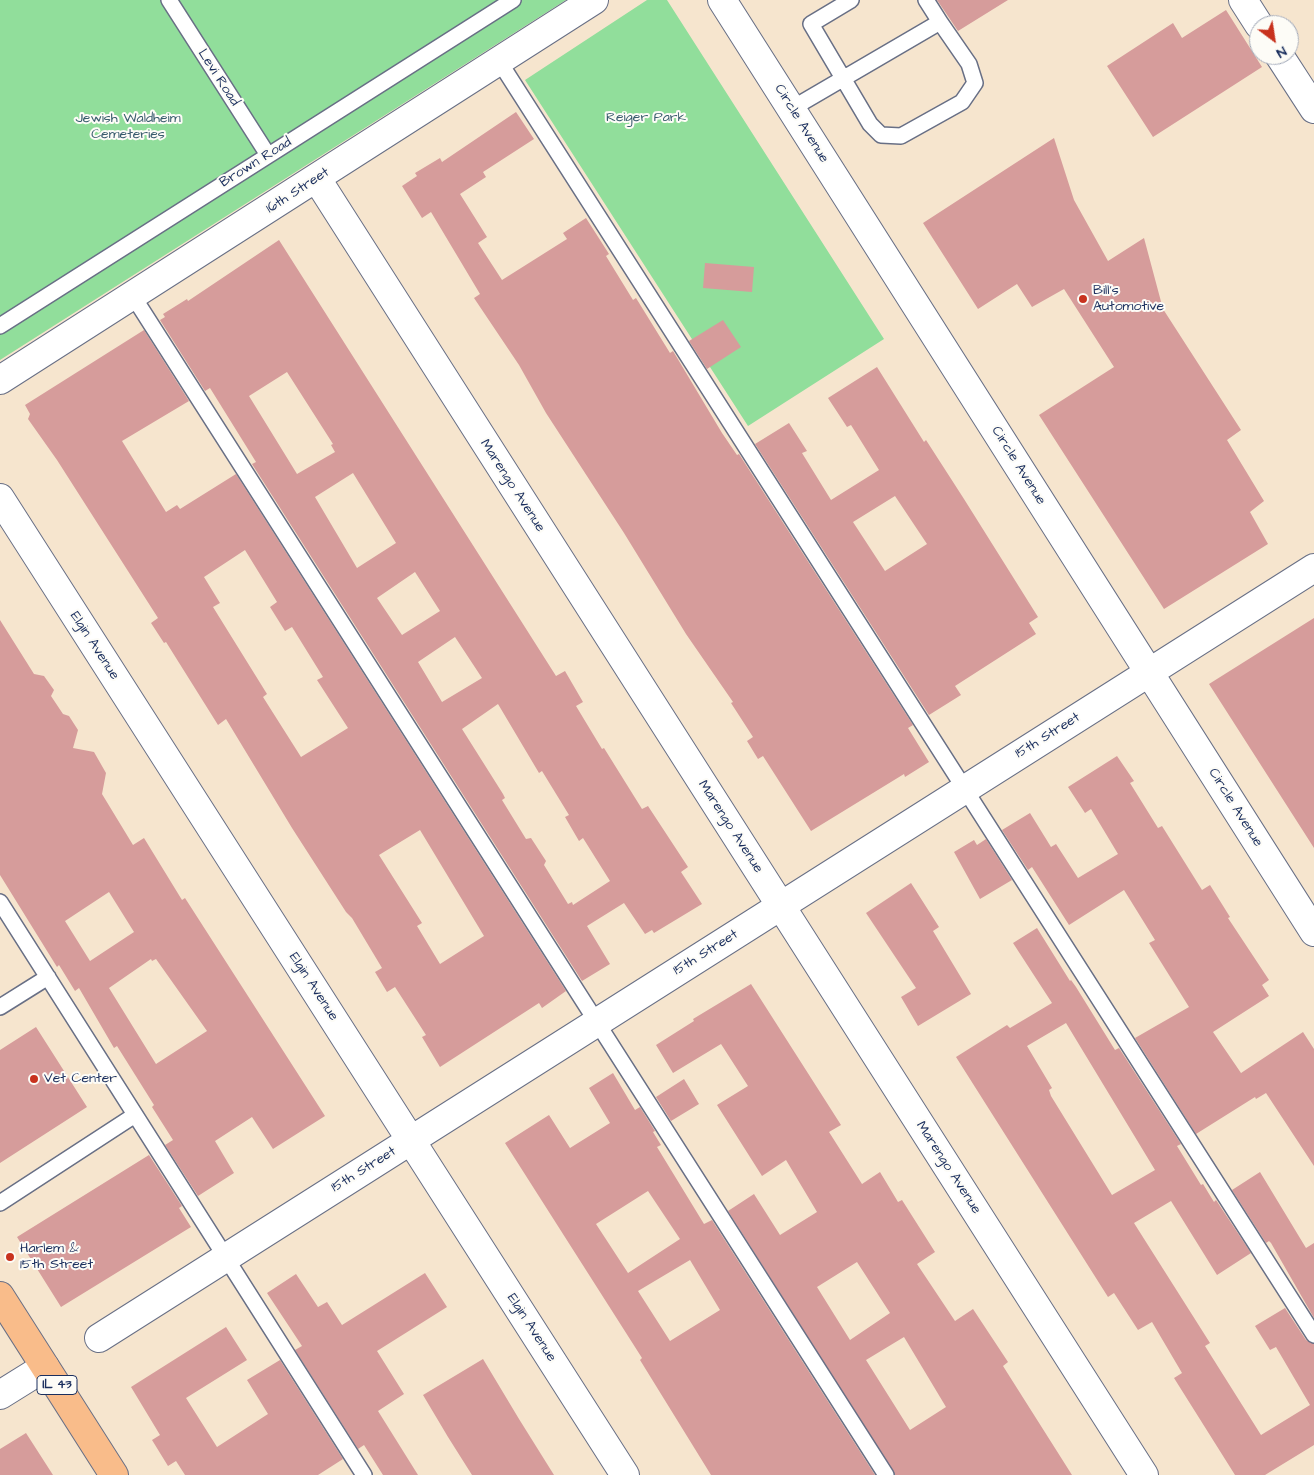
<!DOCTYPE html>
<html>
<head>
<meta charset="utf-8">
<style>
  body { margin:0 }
  #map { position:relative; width:1314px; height:1475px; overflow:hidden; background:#f6e5ce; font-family:"Architects Daughter",sans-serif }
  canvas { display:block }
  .north { position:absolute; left:1249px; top:15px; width:50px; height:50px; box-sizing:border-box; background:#fdfcf7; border:1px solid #a3aaba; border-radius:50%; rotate:149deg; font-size:14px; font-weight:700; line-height:20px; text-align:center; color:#1b2f5e }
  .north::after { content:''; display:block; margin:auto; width:18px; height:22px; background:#c8321e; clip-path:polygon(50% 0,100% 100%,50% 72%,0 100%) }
</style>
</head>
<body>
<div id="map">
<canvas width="1314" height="1475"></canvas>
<div class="north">N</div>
</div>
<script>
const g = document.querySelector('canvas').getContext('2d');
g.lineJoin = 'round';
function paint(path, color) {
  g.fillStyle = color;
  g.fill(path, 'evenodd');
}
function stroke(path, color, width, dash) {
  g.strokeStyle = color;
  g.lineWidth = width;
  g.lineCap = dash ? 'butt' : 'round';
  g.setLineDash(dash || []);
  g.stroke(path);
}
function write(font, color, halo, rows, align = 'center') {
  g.font = font + ' "Architects Daughter",sans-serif';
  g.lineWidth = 4;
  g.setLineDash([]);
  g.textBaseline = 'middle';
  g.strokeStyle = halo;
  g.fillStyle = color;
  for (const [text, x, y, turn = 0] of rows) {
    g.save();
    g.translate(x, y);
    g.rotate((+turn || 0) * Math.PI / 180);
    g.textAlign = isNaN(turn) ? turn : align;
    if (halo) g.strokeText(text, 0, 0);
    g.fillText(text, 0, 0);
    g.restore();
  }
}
const green = new Path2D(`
  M 0,0 L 566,0 L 0,360 Z
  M 647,0 L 667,0 L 884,339 L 748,426 L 525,80 Z`);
const building = new Path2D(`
  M 937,0 L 1008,0 L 958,31 Z
  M 1226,10 L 1262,67 L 1153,137 L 1107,66 L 1173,23 L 1182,38 Z
  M 516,112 L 534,139 L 483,172 L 486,177 L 460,194 L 487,237 L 478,243 L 502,280 L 567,239 L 563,233 L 586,218 L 609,254 L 606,256 L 633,300 L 636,298 L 670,353 L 673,351 L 722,433 L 737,455 L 739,454 L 913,725 L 908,728 L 929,762 L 905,777 L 904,774 L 811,831 L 763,756 L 758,759 L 747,741 L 753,737 L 731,703 L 733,702 L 686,634 L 624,533 L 546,413 L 519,365 L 474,298 L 480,294 L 431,212 L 422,218 L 402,186 L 417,176 L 415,173 L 440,158 L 442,162 Z
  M 1054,138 L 1074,200 L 1108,261 L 1144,238 L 1163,309 L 1241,430 L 1227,440 L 1264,501 L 1250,512 L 1268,544 L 1164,609 L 1039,415 L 1114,367 L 1064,289 L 1032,307 L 1017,284 L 978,309 L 923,223 Z
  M 279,240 L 556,676 L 565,671 L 583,702 L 576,706 L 602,749 L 604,748 L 642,809 L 648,806 L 688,867 L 681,872 L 702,904 L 654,933 L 652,930 L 645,934 L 624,903 L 587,926 L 610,964 L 582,981 L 252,464 L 256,462 L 210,388 L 205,391 L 160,320 L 165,317 L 163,314 L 187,299 L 188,301 ZM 287,372 L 333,444 L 331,445 L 335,452 L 297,474 L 249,396 ZM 353,473 L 396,543 L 357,568 L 315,497 ZM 415,572 L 440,611 L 402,635 L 377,598 ZM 455,637 L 482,678 L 442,702 L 418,662 ZM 498,704 L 539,773 L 542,771 L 569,815 L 565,817 L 579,841 L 583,838 L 610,881 L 573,905 L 572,902 L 568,904 L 544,865 L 546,861 L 531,838 L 526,839 L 502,800 L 505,798 L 503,794 L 462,729 Z
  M 705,263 L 754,267 L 752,292 L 703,288 Z
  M 723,320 L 741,347 L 707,369 L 689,341 Z
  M 144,330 L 189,401 L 122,441 L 166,512 L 177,505 L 180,509 L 236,474 L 566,991 L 542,1008 L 539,1003 L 440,1067 L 422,1037 L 426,1035 L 395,987 L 387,992 L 375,972 L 382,968 L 352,918 L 346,912 L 292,828 L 226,719 L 218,725 L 166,642 L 164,643 L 151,623 L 158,618 L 57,460 L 28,419 L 30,414 L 25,405 ZM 245,550 L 277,602 L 270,607 L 285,631 L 292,627 L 323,677 L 317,680 L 348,728 L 301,757 L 263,697 L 267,694 L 213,607 L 220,603 L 204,577 ZM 420,830 L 484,936 L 440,964 L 417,926 L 422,923 L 379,855 Z
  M 877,367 L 924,442 L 926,440 L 964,499 L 1038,617 L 1029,623 L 1036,634 L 955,686 L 961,695 L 929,715 L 755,444 L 789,423 L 807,451 L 802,453 L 831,500 L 879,470 L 851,425 L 847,427 L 828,398 ZM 895,496 L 927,544 L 885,571 L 853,522 Z
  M 1314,618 L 1314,848 L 1209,684 Z
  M 0,620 L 34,674 L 44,676 L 54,690 L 51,696 L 63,714 L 69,716 L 78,730 L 73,748 L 94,752 L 106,773 L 102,794 L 133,845 L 144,838 L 182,900 L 185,898 L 325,1116 L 273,1149 L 252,1117 L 215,1141 L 234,1173 L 198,1196 L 165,1145 L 173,1140 L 152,1107 L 154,1105 L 117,1046 L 114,1048 L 79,988 L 75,991 L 59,965 L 57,967 L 0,875 ZM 109,892 L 134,932 L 90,961 L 65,921 ZM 151,959 L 152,961 L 156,959 L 207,1031 L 156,1064 L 109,988 Z
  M 1117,756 L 1134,781 L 1130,783 L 1158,828 L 1162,826 L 1202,890 L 1210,885 L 1230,917 L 1228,918 L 1269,980 L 1262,985 L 1269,996 L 1213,1032 L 1241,1073 L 1303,1032 L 1314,1049 L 1314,1166 L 1266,1093 L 1256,1099 L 1255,1097 L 1196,1134 L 1135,1038 L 1189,1007 L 1149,943 L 1155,940 L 1124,890 L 1069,925 L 1032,867 L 1028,870 L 1002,830 L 1030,813 L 1051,847 L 1056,844 L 1078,878 L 1118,854 L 1091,809 L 1085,813 L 1068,787 Z
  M 986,839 L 1012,880 L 980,899 L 954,852 L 974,840 L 977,845 Z
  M 911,883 L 939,927 L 933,931 L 971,994 L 918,1026 L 901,997 L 916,988 L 866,913 Z
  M 1037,928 L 1070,981 L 1071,980 L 1076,987 L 1115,1050 L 1119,1048 L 1181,1144 L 1177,1146 L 1201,1185 L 1203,1184 L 1214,1202 L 1216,1200 L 1251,1253 L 1217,1275 L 1171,1201 L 1134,1223 L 1210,1343 L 1205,1346 L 1261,1435 L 1310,1405 L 1276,1347 L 1270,1350 L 1255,1326 L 1285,1308 L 1306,1340 L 1314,1344 L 1314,1445 L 1265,1475 L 1235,1475 L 1174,1378 L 1182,1373 L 1152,1322 L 1138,1330 L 1114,1293 L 1108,1297 L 956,1057 L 1007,1025 L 1010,1028 L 1052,1003 L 1013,943 ZM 1066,1023 L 1155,1170 L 1112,1195 L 1051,1096 L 1049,1090 L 1052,1088 L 1027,1046 Z
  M 751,984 L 841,1125 L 829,1132 L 862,1184 L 880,1172 L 898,1202 L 902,1200 L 935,1252 L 917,1264 L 955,1321 L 973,1309 L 1008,1362 L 1003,1366 L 1072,1475 L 895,1475 L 728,1211 L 754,1194 L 780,1235 L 817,1212 L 786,1160 L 762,1176 L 717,1105 L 748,1086 L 721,1044 L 673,1073 L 656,1045 L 694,1021 L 693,1019 ZM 857,1262 L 890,1313 L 850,1340 L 817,1287 ZM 904,1337 L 946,1407 L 910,1430 L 866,1360 Z
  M 36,1027 L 87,1107 L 0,1163 L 0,1050 Z
  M 613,1073 L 635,1110 L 640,1107 L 655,1131 L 653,1132 L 661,1145 L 657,1147 L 704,1224 L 712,1220 L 875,1475 L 711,1475 L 640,1360 L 642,1358 L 505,1143 L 549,1115 L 570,1148 L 610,1123 L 589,1088 ZM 648,1191 L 680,1239 L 628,1273 L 596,1224 ZM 690,1260 L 720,1310 L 670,1341 L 638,1291 Z
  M 684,1079 L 699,1104 L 671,1121 L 656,1097 Z
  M 149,1155 L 182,1206 L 179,1208 L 191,1227 L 61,1307 L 17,1237 Z
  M 1260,1172 L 1306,1248 L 1314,1243 L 1314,1318 L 1271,1243 L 1269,1241 L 1266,1243 L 1232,1190 Z
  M 425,1273 L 447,1307 L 377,1351 L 404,1394 L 378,1411 L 418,1475 L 383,1475 L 364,1445 L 358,1449 L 295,1350 L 302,1346 L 267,1293 L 296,1274 L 318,1307 L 327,1302 L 342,1325 Z
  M 226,1327 L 247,1360 L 186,1398 L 217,1447 L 268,1414 L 247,1380 L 280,1360 L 343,1459 L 318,1475 L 185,1475 L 176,1461 L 168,1466 L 152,1440 L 160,1435 L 131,1387 Z
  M 483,1359 L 519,1419 L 554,1475 L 472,1475 L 448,1437 L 423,1395 Z
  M 26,1433 L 53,1475 L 0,1475 L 0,1449 Z`);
const lane = new Path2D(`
  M 169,0 L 268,155
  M 851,0 L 811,24 L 870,124 L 881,135 L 901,136 L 962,102 L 975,83 L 969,64 L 940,22
  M 499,61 L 1314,1335
  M 791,109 L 940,22 L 926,0
  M 133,296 L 886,1475
  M 0,326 L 513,0
  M 0,902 L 364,1475
  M 0,1007 L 48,977
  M 0,1203 L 135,1115`);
const street = new Path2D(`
  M 722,0 L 1314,932
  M 1243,0 L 1259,25
  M 1279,55 L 1314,109
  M 317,179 L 1144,1475
  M 0,380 L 594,0
  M 0,498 L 625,1475
  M 99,1338 L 1314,568
  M 0,1395 L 45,1367`);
const primary = new Path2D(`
  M 0,1296 L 114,1475`);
const markers = [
  [1083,299,5,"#c8321e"],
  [34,1079,5,"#c8321e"],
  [10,1257,5,"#c8321e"]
];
const shields = [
  [57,1385,40]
];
const shieldNames = [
  ["IL 43",57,1385]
];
const streetNames = [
  ["Levi Road",218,78,57],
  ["Circle Avenue",801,124,58],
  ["Brown Road",256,163,-32],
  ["16th Street",298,191,-33],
  ["Circle Avenue",1018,466,58],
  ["Marengo Avenue",512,486,57],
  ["Elgin Avenue",94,646,57],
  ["15th Street",1048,736,-32],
  ["Circle Avenue",1235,808,58],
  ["Marengo Avenue",730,827,57],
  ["15th Street",706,953,-32],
  ["Elgin Avenue",313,987,57],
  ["Marengo Avenue",948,1168,57],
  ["15th Street",364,1170,-32],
  ["Elgin Avenue",531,1328,57]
];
const parkNames = [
  ["Reiger Park",646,118],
  ["Jewish Waldheim",128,119],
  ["Cemeteries",128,135]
];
const poiNames = [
  ["Bill's",1093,291],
  ["Automotive",1093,307],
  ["Vet Center",44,1079],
  ["Harlem &",20,1249],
  ["15th Street",20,1265]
];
paint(green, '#91de9b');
paint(building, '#d69c9b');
stroke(lane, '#686f85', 18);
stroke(street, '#686f85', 30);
stroke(primary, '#686f85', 30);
stroke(lane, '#fff', 15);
stroke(street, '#fff', 28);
stroke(primary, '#f9bc8a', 28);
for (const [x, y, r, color] of markers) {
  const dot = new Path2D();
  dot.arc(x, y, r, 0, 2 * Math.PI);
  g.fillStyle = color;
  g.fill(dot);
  stroke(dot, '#fdfcf7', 2);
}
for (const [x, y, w] of shields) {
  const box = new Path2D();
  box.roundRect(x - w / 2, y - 9.5, w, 19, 4);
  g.fillStyle = '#fdfcf7';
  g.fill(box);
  stroke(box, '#1b2f5e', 1);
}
write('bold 12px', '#1b2f5e', null, shieldNames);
write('14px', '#1b2f5e', '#fdfcf7', streetNames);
write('14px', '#385b6d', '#fdfcf7', parkNames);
write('14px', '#1b2f5e', '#fdfcf7', poiNames, 'left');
</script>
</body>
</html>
